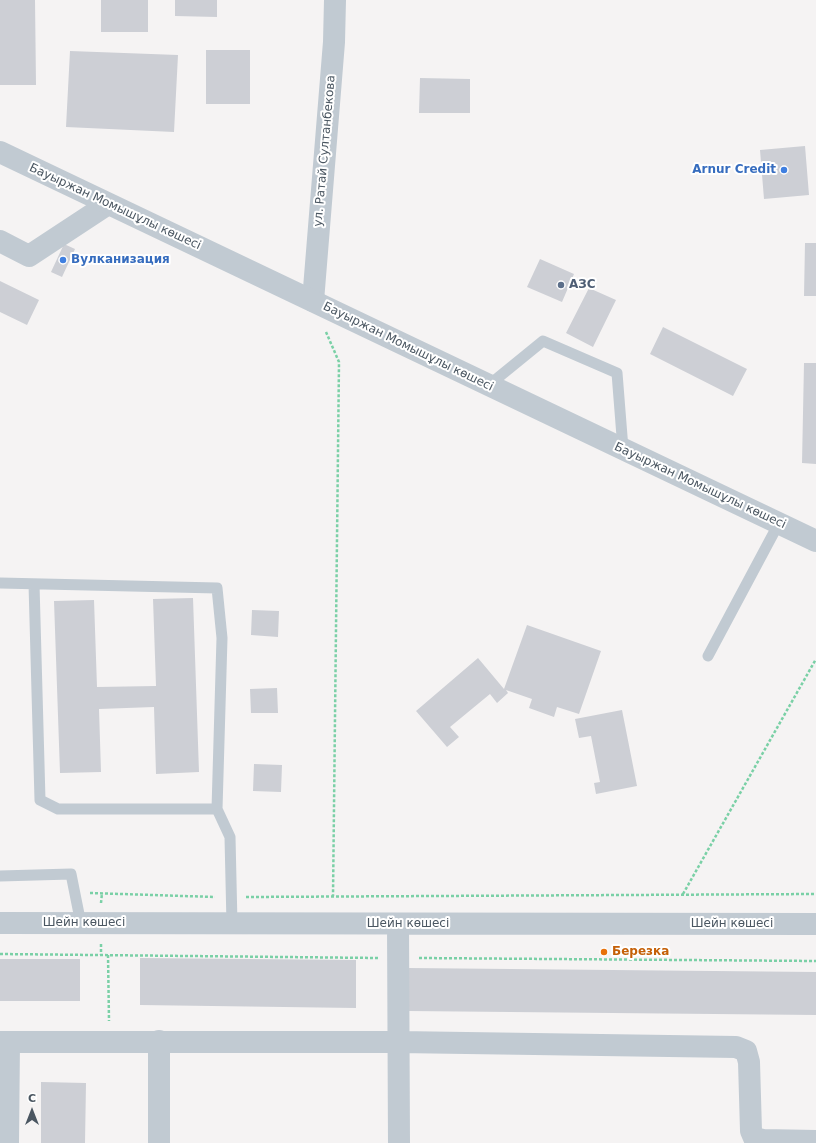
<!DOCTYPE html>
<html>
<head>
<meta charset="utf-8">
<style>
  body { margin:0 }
  #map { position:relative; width:816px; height:1143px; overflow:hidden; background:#f5f3f3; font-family:"DejaVu Sans",sans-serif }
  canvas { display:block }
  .north { position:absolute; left:12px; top:1091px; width:40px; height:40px; -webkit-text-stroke:3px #fff; paint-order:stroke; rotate:0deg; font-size:11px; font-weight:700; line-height:16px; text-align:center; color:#4a5661 }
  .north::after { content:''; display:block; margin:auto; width:14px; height:18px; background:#4a5661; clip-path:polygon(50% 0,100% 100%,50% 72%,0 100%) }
</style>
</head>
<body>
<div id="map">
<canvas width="816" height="1143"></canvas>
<div class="north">С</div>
</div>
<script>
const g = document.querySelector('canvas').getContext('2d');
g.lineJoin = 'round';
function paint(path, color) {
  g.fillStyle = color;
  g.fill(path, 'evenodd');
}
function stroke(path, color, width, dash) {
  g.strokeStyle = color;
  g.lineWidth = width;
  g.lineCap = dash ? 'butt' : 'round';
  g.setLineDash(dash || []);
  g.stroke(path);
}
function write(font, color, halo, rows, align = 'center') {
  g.font = font + ' "DejaVu Sans",sans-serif';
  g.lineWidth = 4;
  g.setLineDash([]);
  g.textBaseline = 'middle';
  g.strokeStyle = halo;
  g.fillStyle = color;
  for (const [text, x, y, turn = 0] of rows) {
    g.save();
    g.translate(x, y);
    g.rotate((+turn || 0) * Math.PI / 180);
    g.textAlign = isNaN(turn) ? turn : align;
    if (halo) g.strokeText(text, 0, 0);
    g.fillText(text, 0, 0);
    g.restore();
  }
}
const building = new Path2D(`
  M 0,0 L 35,0 L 36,85 L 0,85 Z
  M 101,0 L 148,0 L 148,32 L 101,32 Z
  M 175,0 L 217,0 L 217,17 L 175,16 Z
  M 206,50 L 250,50 L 250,104 L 206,104 Z
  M 70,51 L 178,55 L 174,132 L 66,127 Z
  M 420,78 L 470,79 L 470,113 L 419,113 Z
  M 805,146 L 809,195 L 764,199 L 760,150 Z
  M 805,243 L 816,243 L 816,296 L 804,296 Z
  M 64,244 L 75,249 L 62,277 L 51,272 Z
  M 540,259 L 574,274 L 562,302 L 527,287 Z
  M 0,281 L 39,300 L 27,325 L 0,312 Z
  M 589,288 L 616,300 L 593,347 L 566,333 Z
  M 663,327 L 747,369 L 733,396 L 650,354 Z
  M 804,363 L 816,363 L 816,464 L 802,463 Z
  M 193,598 L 199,772 L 156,774 L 154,707 L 99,709 L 101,772 L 60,773 L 54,601 L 94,600 L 97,687 L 156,686 L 153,599 Z
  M 252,610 L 279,611 L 278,637 L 251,635 Z
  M 527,625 L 601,651 L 579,714 L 557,707 L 554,717 L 529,708 L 532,699 L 506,690 L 508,693 L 497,703 L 490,694 L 450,727 L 459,737 L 447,747 L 416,711 L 478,658 L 504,689 Z
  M 277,688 L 278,713 L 251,713 L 250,689 Z
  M 622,710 L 637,786 L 596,794 L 594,783 L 600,782 L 591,736 L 579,738 L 575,719 Z
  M 254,764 L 282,765 L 281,792 L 253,791 Z
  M 140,958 L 356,960 L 356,1008 L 140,1005 Z
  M 0,959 L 80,959 L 80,1001 L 0,1001 Z
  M 409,968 L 816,972 L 816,1015 L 408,1011 Z
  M 41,1082 L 86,1083 L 85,1143 L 41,1143 Z`);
const path = new Path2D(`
  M 326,332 L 339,362 L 333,896
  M 90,893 L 215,897
  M 683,894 L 816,659
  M 246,897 L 816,894
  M 101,903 L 102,893
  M 101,944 L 101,955
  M 0,954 L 378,958
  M 108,955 L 109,1021
  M 419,958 L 816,961`);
const service = new Path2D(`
  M 489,385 L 543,341 L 617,373 L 623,449
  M 0,583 L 217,588 L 222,638 L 217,809 L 230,837 L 232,924
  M 34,584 L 40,800 L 58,809 L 217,809
  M 708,656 L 779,523
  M 0,876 L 71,874 L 81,924`);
const minor = new Path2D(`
  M 0,241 L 29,256 L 108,204
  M 313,301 L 334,42 L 335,0
  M 0,923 L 816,924
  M 398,924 L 399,1143
  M 159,1041 L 159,1143
  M 0,1042 L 399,1042 L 736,1047 L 746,1051 L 749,1062 L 751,1131 L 754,1138 L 763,1140 L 816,1141
  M 8,1143 L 9,1042`);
const tertiary = new Path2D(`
  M 0,152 L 816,541`);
const markers = [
  [784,170,4,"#3f7fe0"],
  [63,260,4,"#3f7fe0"],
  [561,285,4,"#5c6f8a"],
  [604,952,4,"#e8710a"]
];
const streetNames = [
  ["ул. Ратай Султанбекова",325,151,-85],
  ["Бауыржан Момышұлы көшесі",115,207,25],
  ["Бауыржан Момышұлы көшесі",408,347,26],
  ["Бауыржан Момышұлы көшесі",700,486,25],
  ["Шейн көшесі",84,923],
  ["Шейн көшесі",408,924],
  ["Шейн көшесі",732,924]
];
const shopNames = [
  ["Arnur Credit",776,170],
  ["Вулканизация",71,260,"left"]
];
const serviceNames = [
  ["АЗС",569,285]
];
const foodNames = [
  ["Березка",612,952]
];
paint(building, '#cdcfd5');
stroke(path, '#7ad0a6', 2.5, [3, 2]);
stroke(service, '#c1cad2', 11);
stroke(minor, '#c1cad2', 22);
stroke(tertiary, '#c1cad2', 22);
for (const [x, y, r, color] of markers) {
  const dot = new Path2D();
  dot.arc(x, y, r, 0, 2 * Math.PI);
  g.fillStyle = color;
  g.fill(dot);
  stroke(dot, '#fff', 1.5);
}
write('12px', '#4a5661', '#fff', streetNames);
write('bold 12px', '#366cbe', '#fff', shopNames, 'right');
write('bold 12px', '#4e5e75', '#fff', serviceNames, 'left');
write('bold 12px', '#c56008', '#fff', foodNames, 'left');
</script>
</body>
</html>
